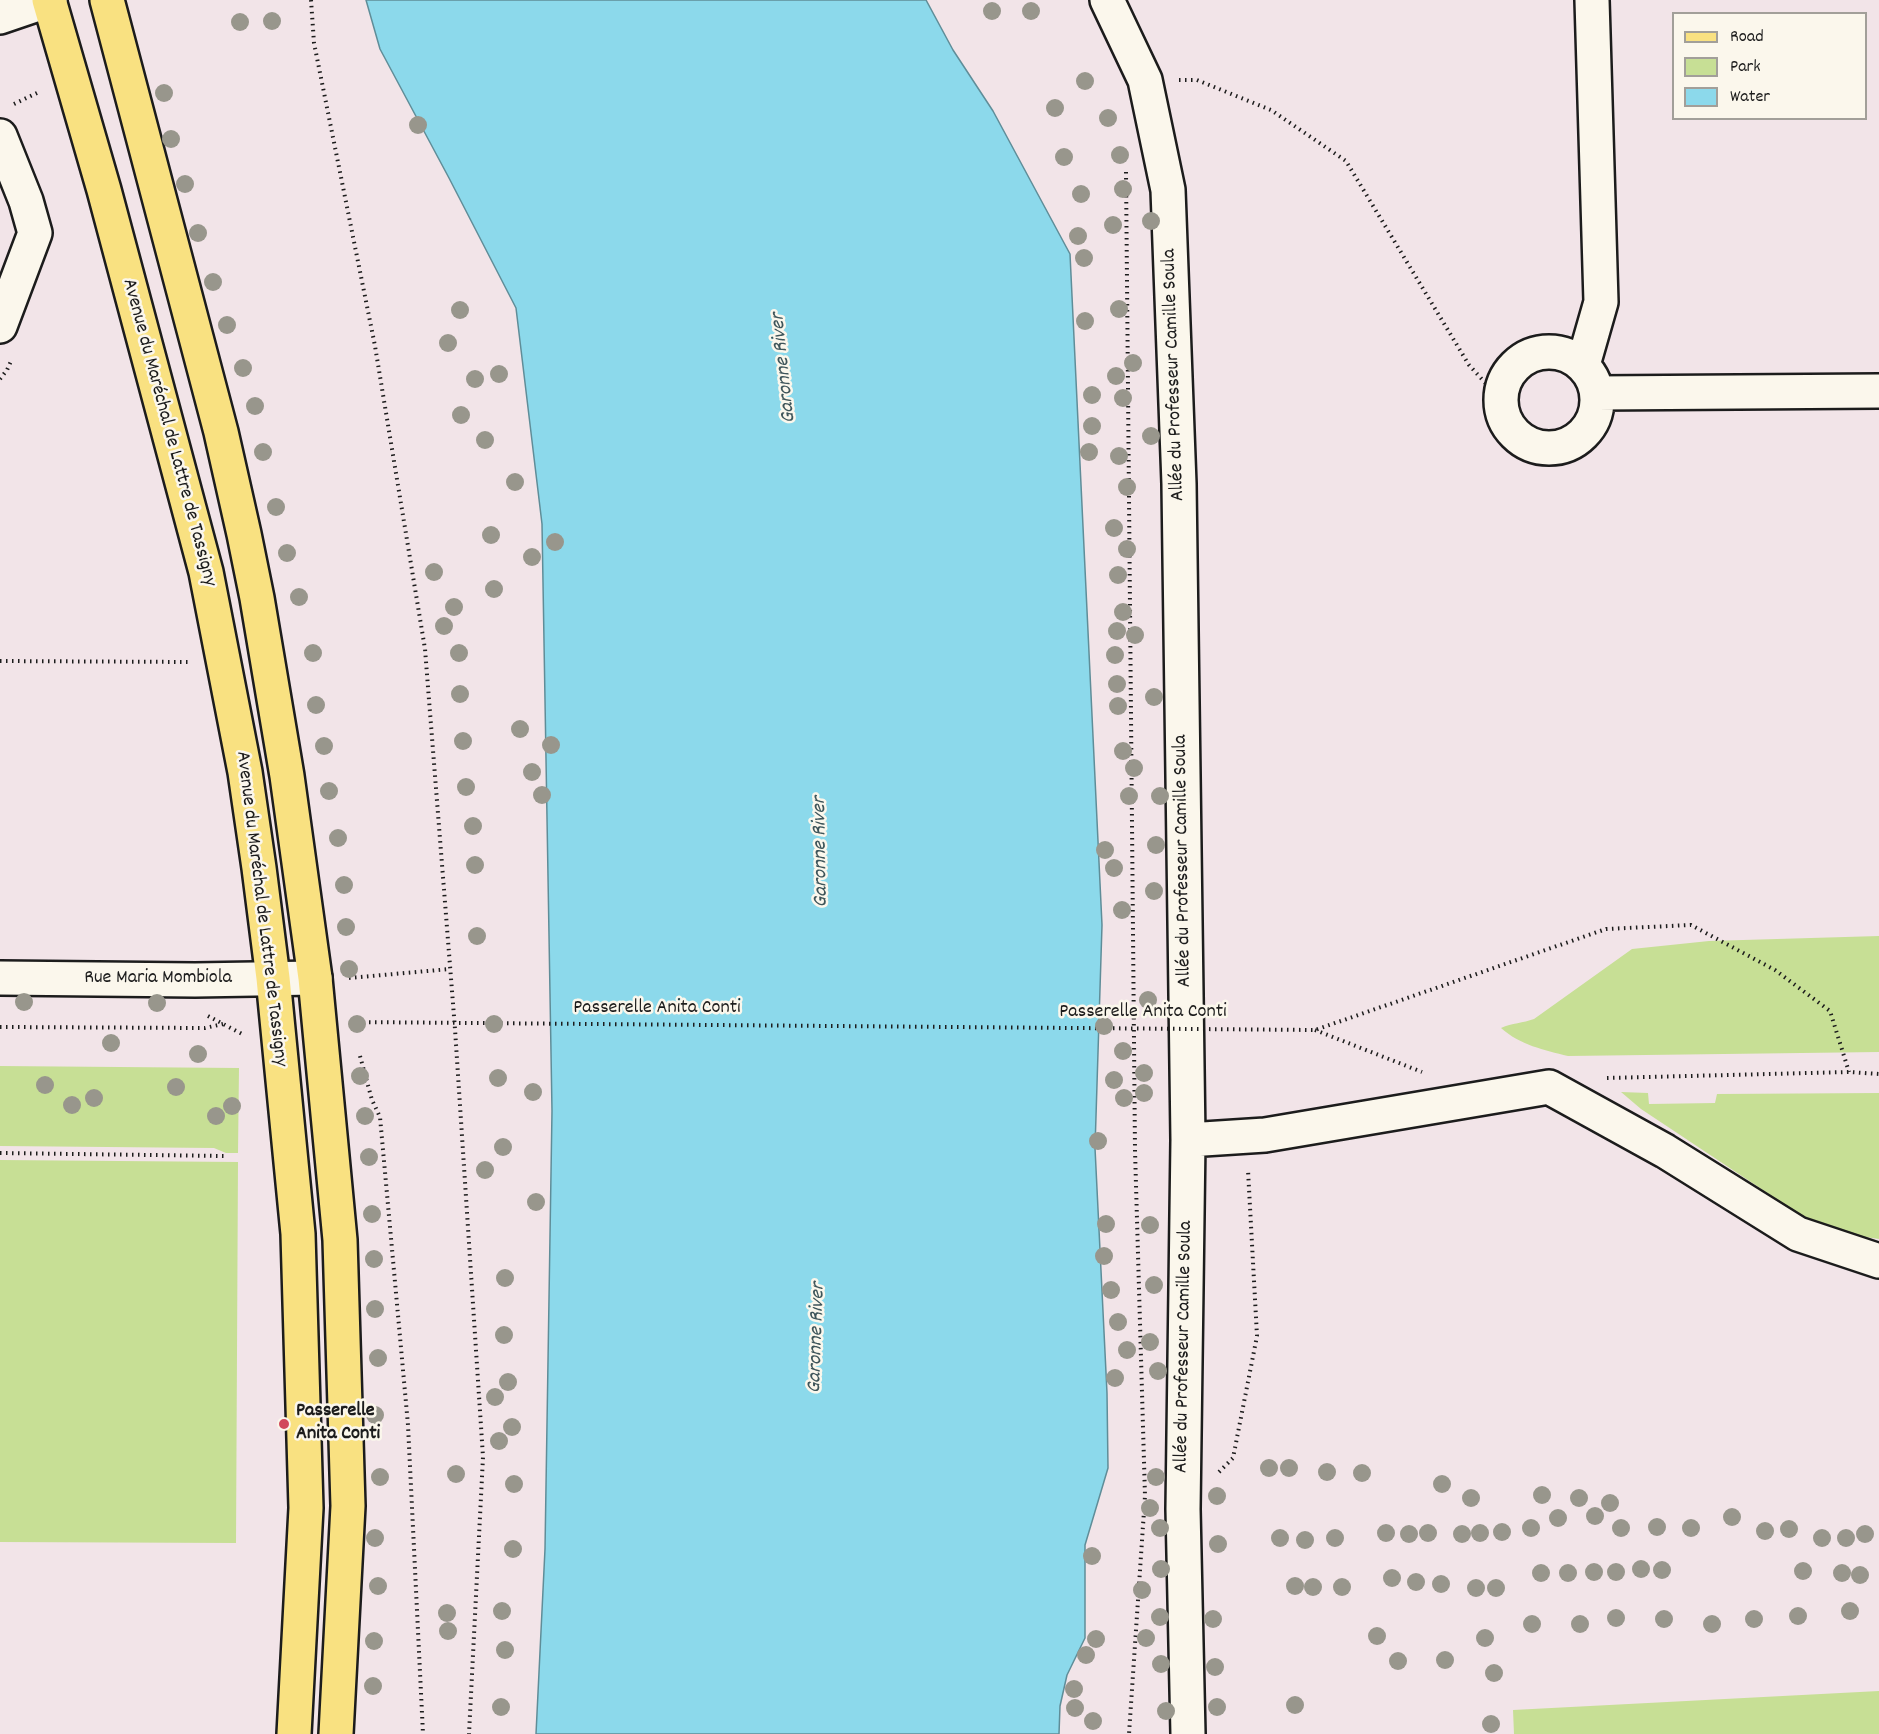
<!DOCTYPE html>
<html>
<head>
<meta charset="utf-8">
<style>
  body { margin:0 }
  #map { position:relative; width:1879px; height:1734px; overflow:hidden; background:#f2e4e8; font-family:Dekko,sans-serif }
  canvas { display:block }
  .legend { position:absolute; left:1672px; top:12px; width:195px; height:108px; box-sizing:border-box; background:#fbf7ec; border:2px solid #a29f99; margin:0; padding:8px 10px; list-style:none; font-size:18px; color:#1c1c1c }
  .legend li { display:flex; align-items:center; gap:12px; height:30px }
  .legend b { width:30px; border:2px solid #a29f99 }
</style>
</head>
<body>
<div id="map">
<canvas width="1879" height="1734"></canvas>
<ul class="legend">
<li><b style="height:8px;background:#f9e181"></b>Road</li>
<li><b style="height:16px;background:#c7df95"></b>Park</li>
<li><b style="height:16px;background:#8cd9eb"></b>Water</li>
</ul>
</div>
<script>
const g = document.querySelector('canvas').getContext('2d');
g.lineJoin = 'round';
function paint(path, color) {
  g.fillStyle = color;
  g.fill(path, 'evenodd');
}
function stroke(path, color, width, dash) {
  g.strokeStyle = color;
  g.lineWidth = width;
  g.lineCap = dash ? 'butt' : 'round';
  g.setLineDash(dash || []);
  g.stroke(path);
}
function write(font, color, halo, rows, align = 'center') {
  g.font = font + ' Dekko,sans-serif';
  g.lineWidth = 5;
  g.setLineDash([]);
  g.textBaseline = 'middle';
  g.strokeStyle = halo;
  g.fillStyle = color;
  for (const [text, x, y, turn = 0] of rows) {
    g.save();
    g.translate(x, y);
    g.rotate((+turn || 0) * Math.PI / 180);
    g.textAlign = isNaN(turn) ? turn : align;
    if (halo) g.strokeText(text, 0, 0);
    g.fillText(text, 0, 0);
    g.restore();
  }
}
const green = new Path2D(`
  M 1879,936 L 1879,1052 L 1568,1056 C 1544,1050 1520,1045 1501,1028 C 1512,1023 1523,1023 1534,1019 L 1632,949 L 1709,941 Z
  M 0,1066 L 239,1068 L 238,1153 L 226,1153 L 214,1148 L 0,1146 Z
  M 1621,1092 L 1648,1093 L 1649,1104 L 1715,1103 L 1717,1094 L 1879,1093 L 1879,1239 L 1837,1233 L 1802,1216 L 1641,1109 Z
  M 0,1160 L 238,1162 L 236,1543 L 0,1542 Z
  M 1879,1691 L 1879,1734 L 1514,1734 L 1513,1710 Z`);
const water = new Path2D(`
  M 366,0 L 926,0 L 953,50 L 993,111 L 1070,254 L 1102,925 L 1095,1148 L 1107,1393 L 1108,1468 L 1085,1545 L 1085,1638 L 1067,1675 L 1060,1706 L 1059,1734 L 536,1734 L 545,1549 L 552,1111 L 542,524 L 516,308 L 449,178 L 380,49 Z`);
const path = new Path2D(`
  M 311,0 L 314,43 L 375,346 L 425,649 L 455,1029 L 483,1457 L 469,1734
  M 1179,80 L 1197,80 L 1271,110 L 1346,161 L 1469,365 L 1500,399
  M 14,104 L 39,92
  M 1126,172 L 1135,1150 L 1145,1496 L 1129,1734
  M 0,379 L 7,370 L 12,359
  M 0,661 L 188,662
  M 349,978 L 450,969
  M 208,1016 L 244,1035
  M 0,1027 L 205,1028 L 223,1024
  M 1315,1030 L 1422,1072
  M 360,1056 L 372,1100 L 380,1117 L 408,1425 L 423,1734
  M 1607,1078 L 1849,1072 L 1879,1074
  M 0,1153 L 225,1156
  M 1219,1472 L 1233,1458 L 1257,1336 L 1248,1170`);
const minor = new Path2D(`
  M 1107,0 L 1145,80 L 1168,190 L 1179,484 L 1188,1140 L 1183,1509 L 1188,1734
  M 0,17 L 50,0
  M 0,136 L 26,201 L 35,233 L 0,326
  M1501 400a48 48 0 1 1 96 0a48 48 0 1 1-96 0Z
  M 1583,365 L 1601,302 L 1592,0
  M 1597,393 L 1879,391
  M 0,978 L 195,980 L 315,978
  M 1188,1140 L 1265,1135 L 1549,1087 L 1665,1151 L 1798,1234 L 1879,1261`);
const major = new Path2D(`
  M 49,0 L 104,190 L 206,572 L 245,772 L 259,868 L 273,978 L 298,1234 L 306,1508 L 294,1734
  M 107,0 L 221,432 L 244,534 L 257,598 L 287,776 L 315,978 L 340,1240 L 348,1506 L 336,1734`);
const pathBridge = new Path2D(`
  M 351,1022 L 1315,1030 L 1606,929 L 1691,925 L 1775,970 L 1830,1011 L 1849,1072`);
const trees = [
  [992,11],
  [1031,11],
  [272,21],
  [240,22],
  [1085,81],
  [164,93],
  [1055,108],
  [1108,118],
  [418,125],
  [171,139],
  [1120,155],
  [1064,157],
  [185,184],
  [1123,189],
  [1081,194],
  [1151,221],
  [1113,225],
  [198,233],
  [1078,236],
  [1084,258],
  [213,282],
  [1119,309],
  [460,310],
  [1085,321],
  [227,325],
  [448,343],
  [1133,363],
  [243,368],
  [499,374],
  [1116,376],
  [475,379],
  [1092,395],
  [1123,398],
  [255,406],
  [461,415],
  [1092,426],
  [1151,436],
  [485,440],
  [263,452],
  [1089,452],
  [1119,456],
  [515,482],
  [1127,487],
  [276,507],
  [1114,528],
  [491,535],
  [555,542],
  [1127,549],
  [287,553],
  [532,557],
  [434,572],
  [1118,575],
  [494,589],
  [299,597],
  [454,607],
  [1123,612],
  [444,626],
  [1117,631],
  [1135,635],
  [313,653],
  [459,653],
  [1115,655],
  [1117,684],
  [460,694],
  [1154,697],
  [316,705],
  [1118,706],
  [520,729],
  [463,741],
  [551,745],
  [324,746],
  [1123,751],
  [1134,768],
  [532,772],
  [466,787],
  [329,791],
  [542,795],
  [1129,796],
  [1160,796],
  [473,826],
  [338,838],
  [1156,845],
  [1105,850],
  [475,865],
  [1114,868],
  [344,885],
  [1154,891],
  [1122,910],
  [346,927],
  [477,936],
  [349,969],
  [1148,1000],
  [24,1002],
  [157,1003],
  [357,1024],
  [494,1024],
  [1104,1026],
  [111,1043],
  [1123,1051],
  [198,1054],
  [1144,1073],
  [360,1076],
  [498,1078],
  [1114,1080],
  [45,1085],
  [176,1087],
  [533,1092],
  [1144,1093],
  [94,1098],
  [1124,1098],
  [72,1105],
  [232,1106],
  [216,1116],
  [365,1116],
  [1098,1141],
  [503,1147],
  [369,1157],
  [485,1170],
  [536,1202],
  [372,1214],
  [1106,1224],
  [1150,1225],
  [1104,1256],
  [374,1259],
  [505,1278],
  [1154,1285],
  [1111,1290],
  [375,1309],
  [1118,1322],
  [504,1335],
  [1150,1342],
  [1127,1350],
  [378,1358],
  [1158,1371],
  [1115,1378],
  [508,1382],
  [495,1397],
  [375,1415],
  [512,1427],
  [499,1441],
  [1269,1468],
  [1289,1468],
  [1327,1472],
  [1362,1473],
  [456,1474],
  [380,1477],
  [1156,1477],
  [514,1484],
  [1442,1484],
  [1542,1495],
  [1217,1496],
  [1471,1498],
  [1579,1498],
  [1610,1503],
  [1150,1508],
  [1595,1516],
  [1732,1517],
  [1558,1518],
  [1657,1527],
  [1160,1528],
  [1531,1528],
  [1621,1528],
  [1691,1528],
  [1789,1529],
  [1765,1531],
  [1502,1532],
  [1386,1533],
  [1428,1533],
  [1480,1533],
  [1409,1534],
  [1462,1534],
  [1865,1534],
  [375,1538],
  [1280,1538],
  [1335,1538],
  [1822,1538],
  [1846,1538],
  [1305,1540],
  [1218,1544],
  [513,1549],
  [1092,1556],
  [1161,1569],
  [1641,1569],
  [1662,1570],
  [1803,1571],
  [1594,1572],
  [1616,1572],
  [1541,1573],
  [1568,1573],
  [1842,1573],
  [1860,1575],
  [1392,1578],
  [1416,1582],
  [1441,1584],
  [378,1586],
  [1295,1586],
  [1313,1587],
  [1342,1587],
  [1476,1588],
  [1496,1588],
  [1142,1590],
  [502,1611],
  [1850,1611],
  [447,1613],
  [1798,1616],
  [1160,1617],
  [1616,1618],
  [1213,1619],
  [1664,1619],
  [1754,1619],
  [1532,1624],
  [1580,1624],
  [1712,1624],
  [448,1631],
  [1377,1636],
  [1146,1638],
  [1485,1638],
  [1096,1639],
  [374,1641],
  [505,1650],
  [1086,1655],
  [1445,1660],
  [1398,1661],
  [1161,1664],
  [1215,1667],
  [1494,1673],
  [373,1686],
  [1074,1689],
  [1295,1705],
  [501,1707],
  [1217,1707],
  [1075,1708],
  [1166,1711],
  [1093,1721],
  [1491,1724]
];
const markers = [
  [284,1424,6,"#d1495b"]
];
const streetNames = [
  ["Allée du Professeur Camille Soula",1175,375,-92],
  ["Avenue du Maréchal de Lattre de Tassigny",168,433,75],
  ["Allée du Professeur Camille Soula",1184,861,-91],
  ["Avenue du Maréchal de Lattre de Tassigny",260,909,83],
  ["Rue Maria Mombiola",158,979],
  ["Passerelle Anita Conti",657,1009],
  ["Passerelle Anita Conti",1143,1013],
  ["Allée du Professeur Camille Soula",1185,1347,-89]
];
const poiNames = [
  ["Passerelle",296,1412],
  ["Anita Conti",296,1435]
];
const waterNames = [
  ["Garonne River",785,368,-96],
  ["Garonne River",822,852,-91],
  ["Garonne River",818,1338,-88]
];
paint(green, '#c7df95');
paint(water, '#8cd9eb');
stroke(water, '#5f8d98', 1.5);
stroke(minor, '#1c1c1c', 38);
stroke(major, '#1c1c1c', 38);
stroke(path, '#1c1c1c', 4, [1.5, 4.5]);
stroke(minor, '#fbf7ec', 33);
stroke(major, '#f9e181', 33);
stroke(pathBridge, '#1c1c1c', 4, [1.5, 4.5]);
g.fillStyle = '#98968c';
for (const [x, y] of trees) {
  g.beginPath();
  g.arc(x, y, 9, 0, 2 * Math.PI);
  g.fill();
}
for (const [x, y, r, color] of markers) {
  const dot = new Path2D();
  dot.arc(x, y, r, 0, 2 * Math.PI);
  g.fillStyle = color;
  g.fill(dot);
  stroke(dot, '#fbf7ec', 2);
}
write('20px', '#1c1c1c', '#fbf7ec', streetNames);
write('bold 20px', '#1c1c1c', '#fbf7ec', poiNames, 'left');
write('italic 21px', '#3e555a', '#fbf7ec', waterNames);
</script>
</body>
</html>
